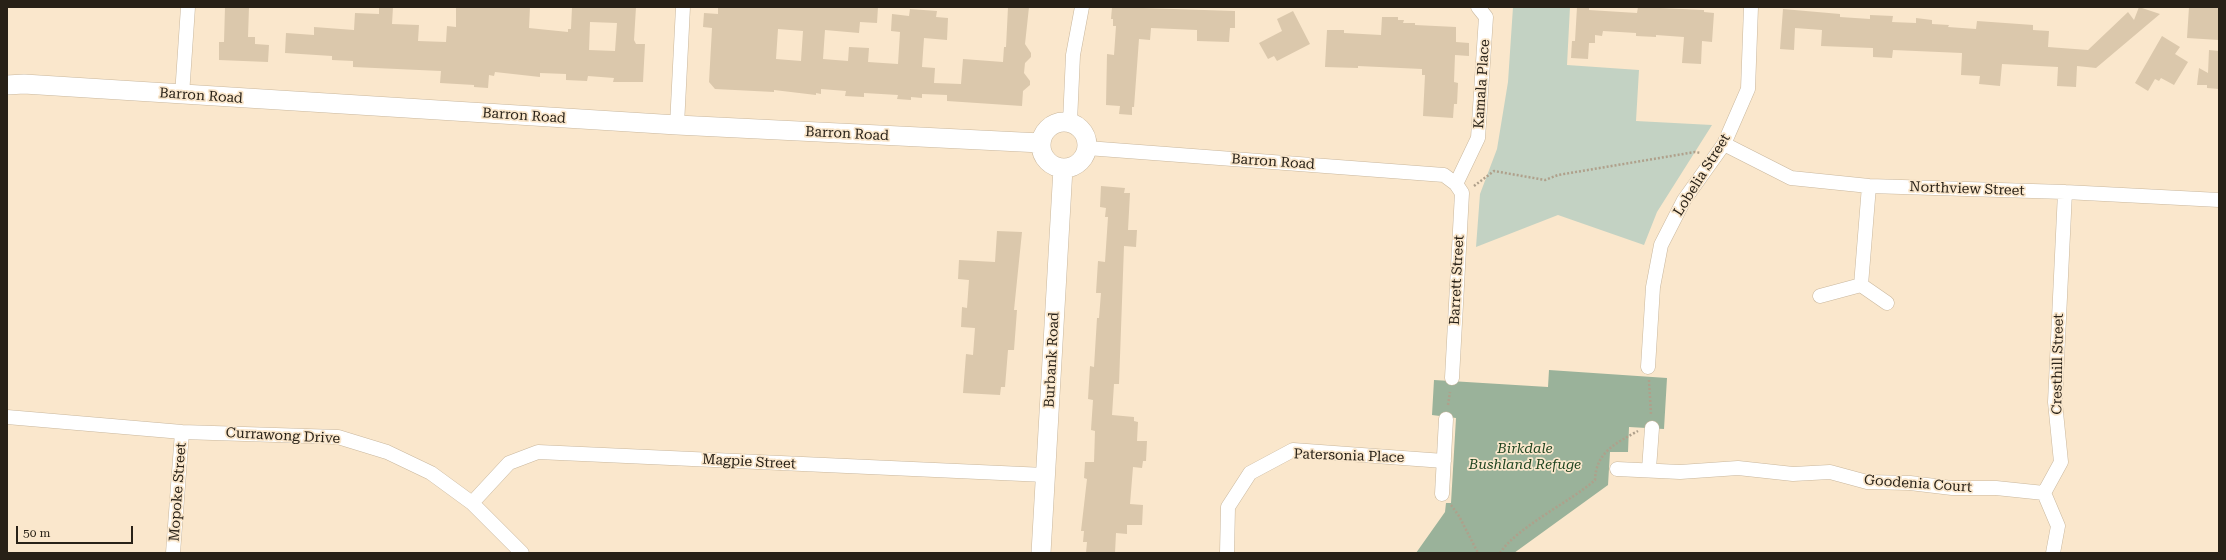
<!DOCTYPE html>
<html>
<head>
<meta charset="utf-8">
<style>
  body { margin:0 }
  #map { position:relative; width:2226px; height:560px; overflow:hidden; background:#fae7cc; font-family:"Roboto Serif",serif }
  canvas { display:block }
  .frame { position:absolute; inset:0; border:8px solid #282117; pointer-events:none }
  .scale { position:absolute; left:16px; top:526px; width:117px; height:18px; box-sizing:border-box; border:2px solid #282117; border-top:0; padding-left:5px; font-size:12px; line-height:14px; white-space:nowrap; color:#282117; -webkit-text-stroke:3px #fae7cc; paint-order:stroke }
</style>
</head>
<body>
<div id="map">
<canvas width="2226" height="560"></canvas>
<div class="frame"></div>
<div class="scale">50 m</div>
</div>
<script>
const g = document.querySelector('canvas').getContext('2d');
g.lineJoin = 'round';
function paint(path, color) {
  g.fillStyle = color;
  g.fill(path, 'evenodd');
}
function stroke(path, color, width, dash) {
  g.strokeStyle = color;
  g.lineWidth = width;
  g.lineCap = dash ? 'butt' : 'round';
  g.setLineDash(dash || []);
  g.stroke(path);
}
function write(font, color, halo, rows, align = 'center') {
  g.font = font + ' "Roboto Serif",serif';
  g.lineWidth = 3.5;
  g.setLineDash([]);
  g.textBaseline = 'middle';
  g.strokeStyle = halo;
  g.fillStyle = color;
  for (const [text, x, y, turn = 0] of rows) {
    g.save();
    g.translate(x, y);
    g.rotate((+turn || 0) * Math.PI / 180);
    g.textAlign = isNaN(turn) ? turn : align;
    if (halo) g.strokeText(text, 0, 0);
    g.fillText(text, 0, 0);
    g.restore();
  }
}
const green = new Path2D(`
  M 1513,7 L 1570,7 L 1567,65 L 1639,70 L 1636,121 L 1712,125 L 1657,212 L 1644,245 L 1558,215 L 1476,247 L 1480,194 L 1497,149 L 1508,82 Z`);
const forest = new Path2D(`
  M 1549,370 L 1667,378 L 1664,429 L 1629,427 L 1628,452 L 1610,452 L 1608,485 L 1514,553 L 1416,553 L 1445,512 L 1446,503 L 1451,503 L 1456,418 L 1432,415 L 1434,380 L 1548,387 Z`);
const building = new Path2D(`
  M 225,7 L 249,7 L 248,37 L 255,37 L 255,44 L 269,45 L 268,62 L 219,60 L 219,42 L 224,42 Z
  M 379,7 L 393,7 L 392,24 L 419,25 L 418,41 L 446,42 L 447,26 L 456,27 L 456,7 L 530,7 L 529,28 L 568,32 L 568,29 L 571,29 L 572,7 L 636,7 L 634,40 L 636,44 L 645,44 L 643,82 L 613,82 L 614,78 L 588,76 L 587,81 L 566,80 L 566,74 L 540,73 L 540,77 L 495,72 L 494,76 L 489,75 L 488,88 L 474,87 L 474,85 L 440,83 L 441,71 L 353,67 L 353,61 L 332,60 L 332,56 L 285,53 L 286,33 L 314,35 L 314,27 L 354,30 L 355,13 L 379,14 ZM 590,22 L 617,23 L 615,51 L 589,50 Z
  M 718,7 L 878,7 L 877,23 L 860,22 L 859,33 L 825,30 L 823,59 L 848,61 L 849,47 L 869,48 L 868,62 L 898,64 L 900,32 L 891,31 L 892,14 L 909,16 L 910,9 L 937,11 L 936,17 L 948,18 L 947,40 L 924,38 L 922,67 L 935,68 L 934,83 L 961,84 L 963,59 L 1003,62 L 1004,47 L 1006,47 L 1008,7 L 1029,7 L 1025,44 L 1031,53 L 1031,57 L 1025,63 L 1024,73 L 1030,81 L 1030,85 L 1023,91 L 1022,106 L 947,101 L 947,95 L 922,94 L 922,98 L 911,97 L 911,100 L 897,99 L 898,95 L 864,93 L 864,97 L 845,96 L 846,91 L 821,89 L 821,94 L 816,93 L 816,95 L 774,90 L 774,92 L 715,89 L 709,82 L 712,28 L 703,27 L 704,13 L 718,14 ZM 778,29 L 803,31 L 801,61 L 776,59 Z
  M 1112,7 L 1235,11 L 1235,28 L 1230,28 L 1229,42 L 1197,41 L 1197,30 L 1151,28 L 1150,40 L 1139,39 L 1134,107 L 1132,107 L 1132,115 L 1119,114 L 1120,106 L 1106,105 L 1107,54 L 1114,55 L 1116,26 L 1113,26 L 1113,19 L 1111,19 Z
  M 1577,7 L 1589,7 L 1589,10 L 1637,13 L 1638,7 L 1704,10 L 1704,12 L 1714,13 L 1712,42 L 1702,41 L 1701,64 L 1682,63 L 1684,37 L 1656,35 L 1656,37 L 1636,36 L 1636,33 L 1603,31 L 1602,36 L 1595,35 L 1595,43 L 1589,43 L 1588,59 L 1571,58 L 1572,41 L 1575,41 Z
  M 2139,7 L 2160,14 L 2096,68 L 2077,66 L 2076,87 L 2057,86 L 2058,67 L 2002,64 L 2000,86 L 1979,84 L 1980,76 L 1961,75 L 1962,53 L 1893,50 L 1892,58 L 1873,57 L 1873,48 L 1821,46 L 1822,30 L 1795,28 L 1794,50 L 1780,49 L 1783,9 L 1840,14 L 1840,17 L 1870,19 L 1870,15 L 1893,16 L 1892,22 L 1916,23 L 1916,18 L 1932,20 L 1932,24 L 1949,25 L 1948,27 L 1976,29 L 1977,21 L 2033,25 L 2033,30 L 2049,31 L 2048,47 L 2088,50 L 2128,12 L 2134,20 Z
  M 2189,7 L 2219,7 L 2219,40 L 2187,38 Z
  M 1293,11 L 1310,44 L 1277,61 L 1274,56 L 1268,59 L 1259,43 L 1282,31 L 1277,19 Z
  M 1382,17 L 1398,17 L 1398,20 L 1404,20 L 1403,23 L 1415,23 L 1415,25 L 1456,27 L 1456,42 L 1469,43 L 1469,56 L 1455,55 L 1454,82 L 1458,83 L 1457,104 L 1454,104 L 1453,118 L 1423,116 L 1425,75 L 1422,75 L 1422,69 L 1358,66 L 1358,68 L 1325,67 L 1327,30 L 1344,30 L 1344,33 L 1381,35 Z
  M 2162,36 L 2180,47 L 2175,54 L 2188,62 L 2174,85 L 2161,78 L 2159,81 L 2155,79 L 2148,91 L 2135,83 Z
  M 2209,50 L 2219,51 L 2219,89 L 2207,88 L 2207,85 L 2197,85 L 2199,68 L 2208,73 Z
  M 1101,186 L 1125,188 L 1124,193 L 1130,193 L 1128,230 L 1137,230 L 1136,247 L 1124,246 L 1119,384 L 1114,384 L 1112,415 L 1134,417 L 1134,421 L 1138,422 L 1137,441 L 1147,441 L 1146,461 L 1143,461 L 1142,468 L 1133,467 L 1130,504 L 1143,505 L 1142,525 L 1127,525 L 1127,534 L 1116,533 L 1115,553 L 1086,553 L 1087,542 L 1083,542 L 1084,531 L 1081,531 L 1087,479 L 1084,478 L 1085,462 L 1094,462 L 1095,431 L 1091,430 L 1093,400 L 1088,399 L 1090,366 L 1094,367 L 1097,318 L 1099,318 L 1101,293 L 1096,293 L 1098,261 L 1105,262 L 1108,217 L 1105,217 L 1106,208 L 1100,207 Z
  M 997,231 L 1022,232 L 1014,310 L 1017,310 L 1014,350 L 1008,350 L 1005,387 L 1001,387 L 1000,395 L 963,393 L 966,354 L 973,355 L 975,328 L 961,327 L 962,307 L 967,308 L 969,280 L 958,279 L 959,260 L 995,262 Z`);
const path = new Path2D(`
  M 1474,186 L 1494,171 L 1545,180 L 1558,175 L 1695,152 L 1701,153
  M 1649,380 L 1651,415
  M 1448,405 L 1450,392
  M 1451,505 L 1459,516 L 1478,553
  M 1500,553 C 1517,527 1570,502 1595,480 C 1596,452 1616,443 1638,431`);
const street = new Path2D(`
  M 182,95 L 188,7
  M 1070,122 L 1073,55 L 1082,7
  M 677,125 L 683,7
  M 1724,144 L 1791,178 L 1869,186 L 2065,192 L 2219,200
  M 1087,148 L 1444,175 L 1456,184 L 1462,193 L 1452,378
  M 1456,184 L 1478,138 L 1486,17 L 1478,7
  M 1861,285 L 1869,186
  M 1820,296 L 1861,285 L 1887,303
  M 1648,367 L 1653,287 L 1661,245 L 1684,200 L 1724,144 L 1748,89 L 1751,7
  M 7,417 L 182,432 L 338,437 L 387,452 L 431,473 L 472,503 L 522,553
  M 1617,469 L 1680,472 L 1738,468 L 1793,474 L 1830,472 L 1867,482 L 1910,483 L 1952,488 L 1996,488 L 2044,493
  M 1649,469 L 1652,428
  M 1442,494 L 1446,419
  M 472,503 L 509,463 L 538,452 L 1045,475
  M 173,553 L 182,432
  M 1227,553 L 1228,507 L 1250,473 L 1293,450 L 1444,461
  M 2053,553 L 2058,526 L 2044,493 L 2061,462 L 2055,402 L 2065,192`);
const secondary = new Path2D(`
  M 7,85 L 24,84 L 677,125 L 1041,143
  M1041 145a23 23 0 1 1 46 0a23 23 0 1 1-46 0Z
  M 1041,553 L 1063,168`);
const streetNames = [
  ["Kamala Place",1482,84,-86],
  ["Barron Road",201,96,4],
  ["Barron Road",524,116,4],
  ["Barron Road",847,134,3],
  ["Barron Road",1273,162,4],
  ["Lobelia Street",1702,175,-58],
  ["Northview Street",1967,189,2],
  ["Barrett Street",1457,280,-87],
  ["Burbank Road",1052,360,-87],
  ["Cresthill Street",2058,364,-89],
  ["Currawong Drive",283,436,3],
  ["Patersonia Place",1349,456,2],
  ["Magpie Street",749,462,3],
  ["Goodenia Court",1918,484,4],
  ["Mopoke Street",178,492,-86]
];
const parkNames = [
  ["Birkdale",1525,449],
  ["Bushland Refuge",1525,465]
];
paint(green, '#c3d2c3');
paint(forest, '#9ab29a');
paint(building, '#dbc8ac');
stroke(street, '#c9b79d', 15);
stroke(secondary, '#c9b79d', 20);
stroke(path, '#afa08b', 2.5, [2, 2]);
stroke(street, '#fff', 14);
stroke(secondary, '#fff', 19);
write('14px', '#282117', '#fae7cc', streetNames);
write('italic 14px', '#204521', '#fae7cc', parkNames);
</script>
</body>
</html>
